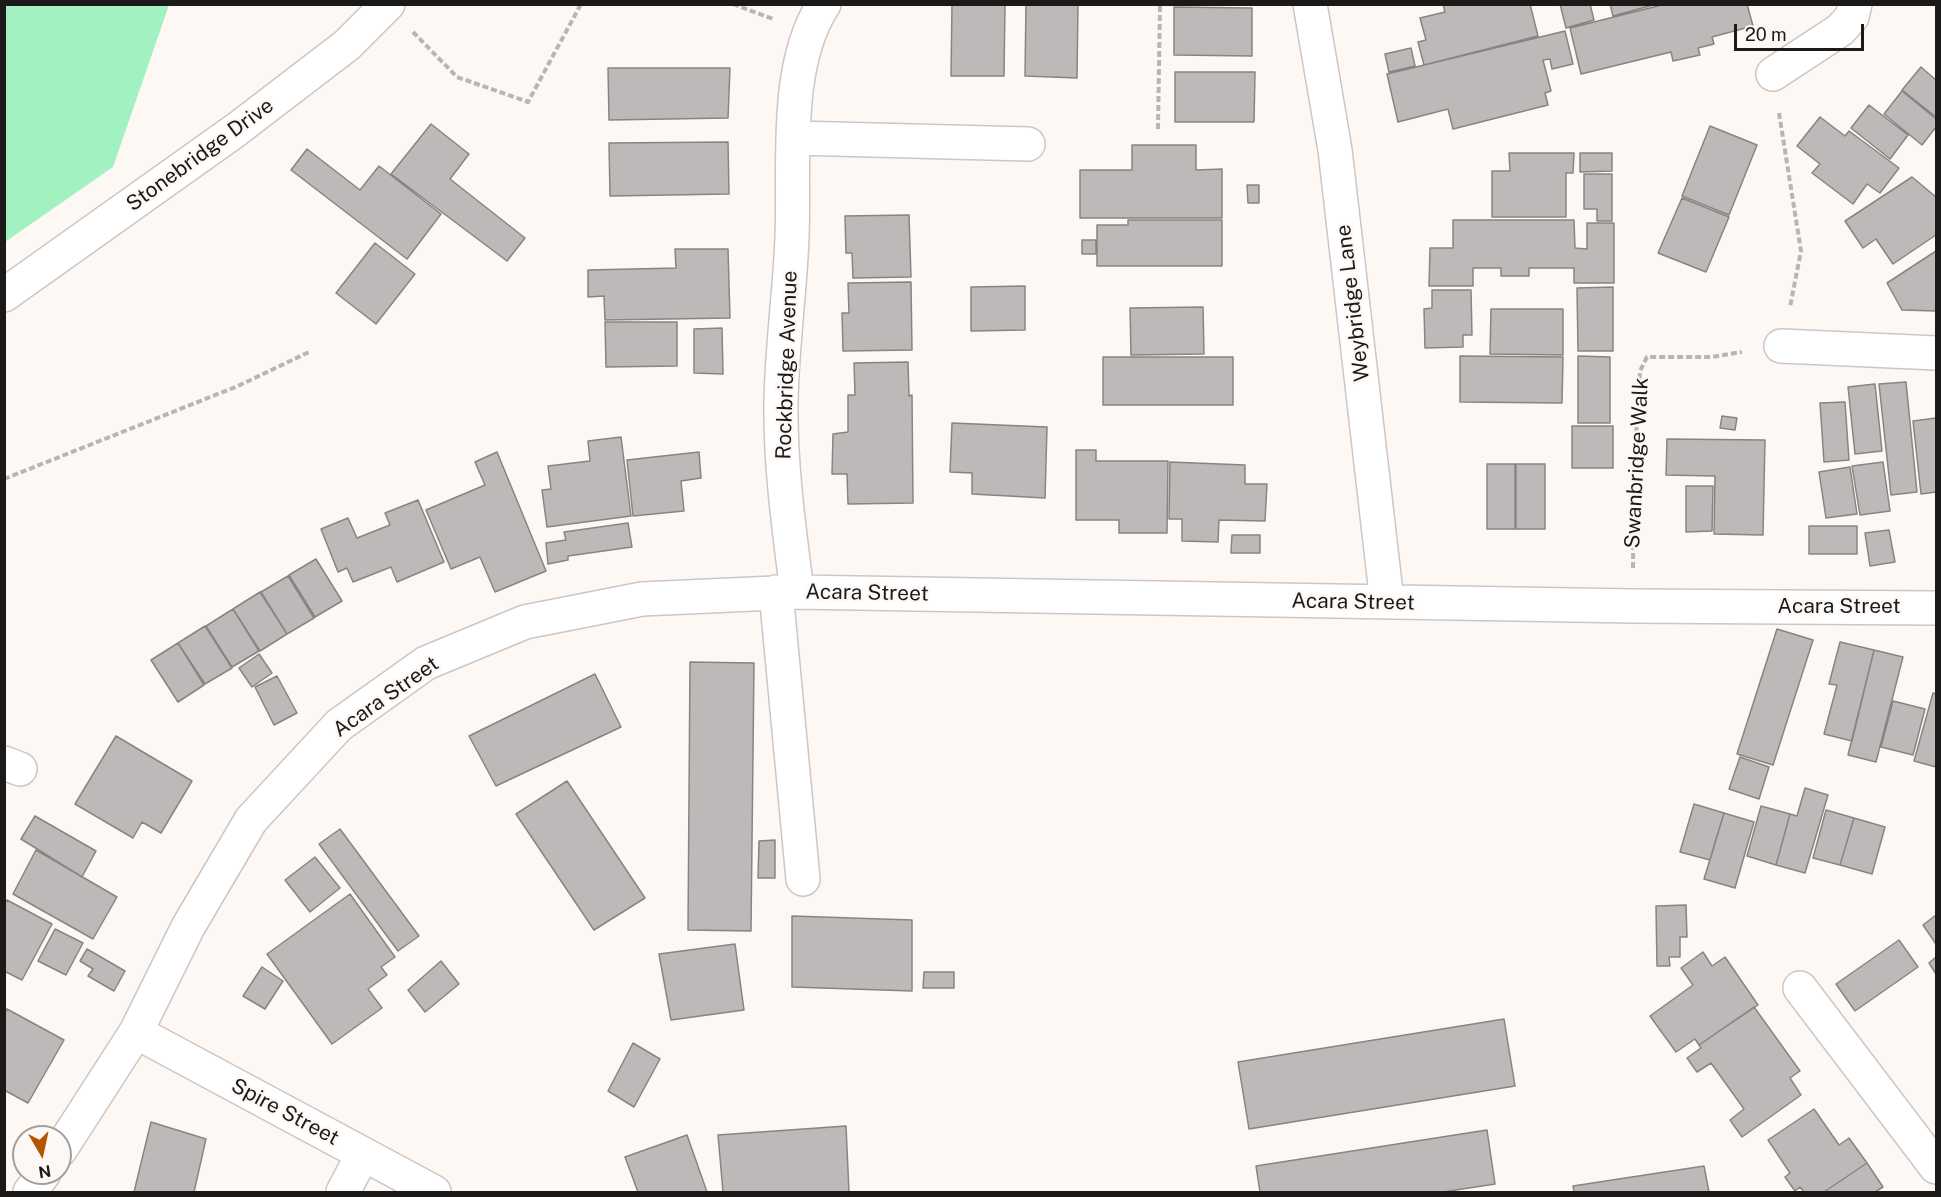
<!DOCTYPE html>
<html>
<head>
<meta charset="utf-8">
<style>
  body { margin:0 }
  #map { position:relative; width:1941px; height:1197px; overflow:hidden; background:#fef8f5; font-family:"Public Sans",sans-serif }
  canvas { display:block }
  .frame { position:absolute; inset:0; border:6px solid #1c1a19; pointer-events:none }
  .north { position:absolute; left:12px; top:1125px; width:60px; height:60px; box-sizing:border-box; background:#fef8f5; border:2px solid #a49f9d; border-radius:50%; rotate:171deg; font-size:16px; font-weight:700; line-height:24px; text-align:center; color:#1c1a19 }
  .north::after { content:''; display:block; margin:auto; width:21px; height:27px; background:#b35600; clip-path:polygon(50% 0,100% 100%,50% 72%,0 100%) }
  .scale { position:absolute; left:1734px; top:24px; width:130px; height:27px; box-sizing:border-box; border:3px solid #1c1a19; border-top:0; padding-left:8px; font-size:18px; line-height:21px; white-space:nowrap; color:#1c1a19; -webkit-text-stroke:4px #fef8f5; paint-order:stroke }
</style>
</head>
<body>
<div id="map">
<canvas width="1941" height="1197"></canvas>
<div class="frame"></div>
<div class="north">N</div>
<div class="scale">20 m</div>
</div>
<script>
const g = document.querySelector('canvas').getContext('2d');
g.lineJoin = 'round';
function paint(path, color) {
  g.fillStyle = color;
  g.fill(path, 'evenodd');
}
function stroke(path, color, width, dash) {
  g.strokeStyle = color;
  g.lineWidth = width;
  g.lineCap = dash ? 'butt' : 'round';
  g.setLineDash(dash || []);
  g.stroke(path);
}
function write(font, color, halo, rows, align = 'center') {
  g.font = font + ' "Public Sans",sans-serif';
  g.lineWidth = 5;
  g.setLineDash([]);
  g.textBaseline = 'middle';
  g.strokeStyle = halo;
  g.fillStyle = color;
  for (const [text, x, y, turn = 0] of rows) {
    g.save();
    g.translate(x, y);
    g.rotate((+turn || 0) * Math.PI / 180);
    g.textAlign = isNaN(turn) ? turn : align;
    if (halo) g.strokeText(text, 0, 0);
    g.fillText(text, 0, 0);
    g.restore();
  }
}
const green = new Path2D(`
  M 5,4 L 169,5 L 113,167 L 5,242 Z`);
const building = new Path2D(`
  M 952,4 L 1005,4 L 1004,76 L 951,76 Z
  M 1026,4 L 1078,4 L 1077,78 L 1025,76 Z
  M 1443,4 L 1530,4 L 1538,36 L 1424,65 L 1418,42 L 1426,40 L 1420,18 L 1445,12 Z
  M 1560,4 L 1590,4 L 1594,20 L 1566,28 Z
  M 1610,4 L 1657,4 L 1613,16 Z
  M 1666,4 L 1747,4 L 1753,26 L 1712,37 L 1714,44 L 1698,48 L 1700,55 L 1673,61 L 1671,52 L 1581,74 L 1570,28 Z
  M 1174,7 L 1252,8 L 1252,56 L 1174,55 Z
  M 1565,31 L 1573,64 L 1552,69 L 1550,59 L 1543,60 L 1551,91 L 1545,93 L 1548,105 L 1453,129 L 1448,109 L 1398,122 L 1387,74 Z
  M 1411,48 L 1415,66 L 1389,72 L 1385,54 Z
  M 1921,67 L 1936,80 L 1936,117 L 1902,90 Z
  M 608,68 L 730,68 L 728,118 L 609,120 Z
  M 1175,72 L 1255,72 L 1254,122 L 1175,122 Z
  M 1902,91 L 1936,119 L 1936,127 L 1922,145 L 1884,114 Z
  M 1869,105 L 1908,135 L 1890,159 L 1851,128 Z
  M 1820,117 L 1845,136 L 1849,131 L 1899,168 L 1880,193 L 1867,184 L 1853,204 L 1812,173 L 1820,164 L 1797,146 Z
  M 431,124 L 469,154 L 450,179 L 525,238 L 507,261 L 391,174 Z
  M 1710,126 L 1757,145 L 1729,215 L 1682,196 Z
  M 728,142 L 729,194 L 610,196 L 609,143 Z
  M 1132,145 L 1196,145 L 1196,170 L 1222,169 L 1222,218 L 1080,218 L 1080,170 L 1132,170 Z
  M 307,149 L 360,190 L 379,166 L 441,214 L 407,259 L 291,170 Z
  M 1509,153 L 1574,153 L 1573,173 L 1566,173 L 1566,217 L 1492,217 L 1492,171 L 1510,171 Z
  M 1580,153 L 1612,153 L 1612,171 L 1580,172 Z
  M 1584,174 L 1612,174 L 1612,221 L 1597,221 L 1597,209 L 1584,209 Z
  M 1912,177 L 1936,197 L 1936,235 L 1893,264 L 1876,239 L 1863,248 L 1845,221 Z
  M 1247,185 L 1259,185 L 1259,203 L 1248,203 Z
  M 1682,198 L 1729,217 L 1706,272 L 1658,253 Z
  M 909,215 L 911,277 L 853,278 L 852,253 L 846,253 L 845,216 Z
  M 1128,220 L 1222,220 L 1222,266 L 1097,266 L 1097,225 L 1128,225 Z
  M 1453,220 L 1574,220 L 1575,248 L 1587,249 L 1587,223 L 1614,223 L 1614,283 L 1574,283 L 1574,268 L 1529,268 L 1529,276 L 1501,276 L 1501,268 L 1473,268 L 1473,286 L 1429,286 L 1430,248 L 1453,248 Z
  M 1082,240 L 1096,240 L 1096,254 L 1082,254 Z
  M 375,243 L 415,274 L 376,324 L 336,293 Z
  M 675,249 L 728,249 L 730,318 L 605,320 L 604,296 L 588,297 L 588,270 L 676,268 Z
  M 1936,251 L 1936,311 L 1902,310 L 1887,283 Z
  M 911,282 L 912,350 L 843,351 L 842,313 L 849,313 L 848,283 Z
  M 1025,286 L 1025,330 L 971,331 L 971,287 Z
  M 1613,287 L 1613,351 L 1578,351 L 1577,288 Z
  M 1432,290 L 1471,290 L 1472,335 L 1463,335 L 1463,347 L 1425,348 L 1424,309 L 1432,308 Z
  M 1203,307 L 1204,354 L 1131,355 L 1130,308 Z
  M 1491,309 L 1563,309 L 1563,355 L 1490,354 Z
  M 605,322 L 677,322 L 677,366 L 606,367 Z
  M 722,328 L 723,374 L 694,373 L 694,329 Z
  M 1460,356 L 1563,357 L 1562,403 L 1460,402 Z
  M 1578,356 L 1610,357 L 1610,423 L 1578,423 Z
  M 1103,357 L 1233,357 L 1233,405 L 1103,405 Z
  M 908,362 L 909,396 L 912,395 L 913,503 L 848,504 L 847,474 L 832,474 L 833,434 L 848,432 L 848,395 L 855,395 L 854,363 Z
  M 1906,382 L 1917,492 L 1891,495 L 1879,384 Z
  M 1875,384 L 1882,451 L 1855,454 L 1848,387 Z
  M 1845,402 L 1849,460 L 1824,462 L 1820,403 Z
  M 1722,416 L 1737,418 L 1735,430 L 1720,428 Z
  M 1936,418 L 1936,492 L 1921,494 L 1913,421 Z
  M 952,423 L 1047,427 L 1045,498 L 972,494 L 972,473 L 950,472 Z
  M 1572,426 L 1613,426 L 1613,468 L 1572,468 Z
  M 621,437 L 631,516 L 547,527 L 542,490 L 551,489 L 548,466 L 590,461 L 588,441 Z
  M 1667,439 L 1765,440 L 1763,535 L 1714,534 L 1715,476 L 1666,475 Z
  M 1076,450 L 1096,450 L 1096,461 L 1168,461 L 1167,533 L 1119,533 L 1119,520 L 1076,520 Z
  M 497,452 L 546,571 L 495,592 L 480,557 L 451,569 L 426,510 L 485,485 L 475,462 Z
  M 699,452 L 701,478 L 681,481 L 684,511 L 633,516 L 627,460 Z
  M 1170,462 L 1245,465 L 1245,484 L 1267,484 L 1265,521 L 1219,520 L 1218,542 L 1182,541 L 1182,519 L 1169,519 Z
  M 1883,462 L 1890,511 L 1860,515 L 1852,466 Z
  M 1487,464 L 1515,464 L 1515,529 L 1487,529 Z
  M 1516,464 L 1545,464 L 1545,529 L 1516,529 Z
  M 1850,467 L 1857,514 L 1826,518 L 1819,472 Z
  M 1686,486 L 1713,486 L 1712,531 L 1686,532 Z
  M 418,500 L 444,562 L 397,582 L 391,567 L 353,582 L 347,568 L 338,572 L 321,529 L 348,518 L 357,538 L 390,525 L 385,513 Z
  M 628,523 L 632,547 L 568,556 L 568,560 L 548,564 L 546,543 L 566,540 L 564,532 Z
  M 1809,526 L 1857,526 L 1857,554 L 1809,554 Z
  M 1889,530 L 1895,562 L 1870,566 L 1865,533 Z
  M 1232,535 L 1260,535 L 1260,553 L 1231,553 Z
  M 316,559 L 342,601 L 315,617 L 289,575 Z
  M 288,576 L 314,618 L 287,634 L 261,592 Z
  M 260,592 L 287,634 L 260,651 L 233,609 Z
  M 233,609 L 259,651 L 232,667 L 206,626 Z
  M 205,626 L 232,668 L 205,684 L 178,643 Z
  M 1777,629 L 1813,640 L 1773,765 L 1737,754 Z
  M 1840,642 L 1874,650 L 1852,741 L 1824,734 L 1837,685 L 1829,684 Z
  M 178,643 L 204,685 L 178,702 L 151,660 Z
  M 1874,650 L 1903,657 L 1876,762 L 1848,755 Z
  M 259,654 L 272,673 L 252,687 L 239,668 Z
  M 690,662 L 754,663 L 751,931 L 688,930 Z
  M 595,674 L 621,727 L 496,786 L 469,736 Z
  M 277,676 L 297,713 L 274,725 L 255,687 Z
  M 1933,693 L 1936,694 L 1936,767 L 1914,761 Z
  M 1893,701 L 1925,709 L 1913,755 L 1881,747 Z
  M 116,736 L 192,781 L 161,833 L 142,822 L 133,838 L 75,804 Z
  M 1740,757 L 1769,767 L 1759,799 L 1729,789 Z
  M 567,781 L 645,898 L 594,930 L 516,814 Z
  M 1805,788 L 1828,795 L 1805,873 L 1776,865 L 1790,814 L 1797,816 Z
  M 1694,804 L 1724,813 L 1710,860 L 1680,852 Z
  M 1761,806 L 1790,814 L 1776,865 L 1747,856 Z
  M 1826,810 L 1854,818 L 1840,865 L 1813,858 Z
  M 1724,813 L 1754,822 L 1735,888 L 1704,879 Z
  M 35,816 L 96,851 L 82,877 L 21,839 Z
  M 1854,818 L 1885,827 L 1872,874 L 1840,865 Z
  M 340,829 L 419,936 L 398,951 L 319,844 Z
  M 775,840 L 775,878 L 758,878 L 759,841 Z
  M 36,850 L 117,897 L 93,939 L 13,894 Z
  M 315,857 L 340,888 L 310,912 L 285,880 Z
  M 350,894 L 395,957 L 381,967 L 387,975 L 368,989 L 382,1008 L 332,1044 L 267,954 Z
  M 7,900 L 52,924 L 22,980 L 4,971 L 4,904 Z
  M 1686,905 L 1687,937 L 1680,937 L 1680,957 L 1669,957 L 1670,966 L 1657,966 L 1656,906 Z
  M 1936,915 L 1936,944 L 1923,925 Z
  M 792,916 L 912,920 L 912,991 L 792,987 Z
  M 55,929 L 83,943 L 66,975 L 38,961 Z
  M 1899,940 L 1918,967 L 1855,1011 L 1836,984 Z
  M 735,944 L 744,1010 L 671,1020 L 659,954 Z
  M 87,949 L 125,971 L 114,991 L 88,976 L 93,969 L 80,961 Z
  M 1703,952 L 1712,966 L 1725,957 L 1758,1005 L 1699,1045 L 1695,1039 L 1676,1052 L 1650,1016 L 1693,985 L 1681,968 Z
  M 1936,957 L 1936,974 L 1929,963 Z
  M 441,961 L 459,984 L 425,1012 L 408,990 Z
  M 262,967 L 283,981 L 265,1009 L 243,996 Z
  M 924,972 L 954,972 L 954,988 L 923,988 Z
  M 1754,1007 L 1800,1071 L 1790,1078 L 1801,1095 L 1742,1137 L 1730,1120 L 1744,1109 L 1711,1063 L 1697,1072 L 1687,1058 L 1701,1048 L 1699,1045 Z
  M 7,1009 L 64,1040 L 28,1103 L 4,1090 L 4,1014 Z
  M 1504,1019 L 1515,1086 L 1249,1129 L 1238,1062 Z
  M 633,1043 L 660,1059 L 634,1107 L 608,1091 Z
  M 1814,1109 L 1839,1145 L 1849,1138 L 1867,1163 L 1824,1192 L 1804,1192 L 1800,1187 L 1795,1191 L 1785,1177 L 1790,1173 L 1768,1140 Z
  M 151,1122 L 206,1139 L 194,1192 L 134,1192 Z
  M 846,1126 L 849,1192 L 723,1192 L 718,1135 Z
  M 1487,1130 L 1495,1184 L 1443,1192 L 1260,1192 L 1256,1166 Z
  M 687,1135 L 707,1192 L 638,1192 L 625,1157 Z
  M 1867,1163 L 1883,1187 L 1875,1192 L 1824,1192 Z
  M 1704,1166 L 1709,1192 L 1574,1192 L 1573,1186 Z`);
const path = new Path2D(`
  M 733,4 L 773,19
  M 413,32 L 457,77 L 528,102 L 581,4
  M 1779,113 L 1801,251 L 1790,307
  M 1158,129 L 1160,4
  M 4,479 L 238,386 L 311,351
  M 1633,568 L 1634,473 L 1640,371 L 1647,357 L 1711,357 L 1742,352`);
const minor = new Path2D(`
  M 1310,4 L 1335,150 L 1387,602
  M 1773,74 L 1840,30 L 1852,17 L 1855,4
  M 795,138 L 1028,144
  M 4,295 L 236,130 L 347,45 L 388,4
  M 1781,346 L 1936,353
  M 776,592 L 803,879
  M 797,592 C 789,528 780,465 781,401 C 782,346 790,291 792,237 C 795,165 783,66 824,4
  M 4,763 L 20,769
  M 1800,988 L 1936,1167
  M 136,1032 L 434,1192
  M 60,1150 L 136,1032 L 188,927 L 251,820 L 339,725 L 426,663 L 525,622 L 642,599 L 797,592 L 1633,606 L 1936,608
  M 30,1192 L 44,1173
  M 343,1192 L 363,1154`);
const streetNames = [
  ["Stonebridge Drive",200,155,-36],
  ["Weybridge Lane",1353,303,-97],
  ["Rockbridge Avenue",787,365,-88],
  ["Swanbridge Walk",1637,463,-87],
  ["Acara Street",867,593,1],
  ["Acara Street",1353,602,1],
  ["Acara Street",1839,607],
  ["Acara Street",386,697,-35],
  ["Spire Street",285,1112,28]
];
paint(green, '#a1f1c1');
paint(building, '#bfb8b8');
stroke(building, '#8a8383', 1.5);
stroke(minor, '#ccc6c4', 36);
stroke(path, '#bab5b2', 4, [6, 3]);
stroke(minor, '#fff', 33);
write('21px', '#1c1a19', '#fef8f5', streetNames);
</script>
</body>
</html>
